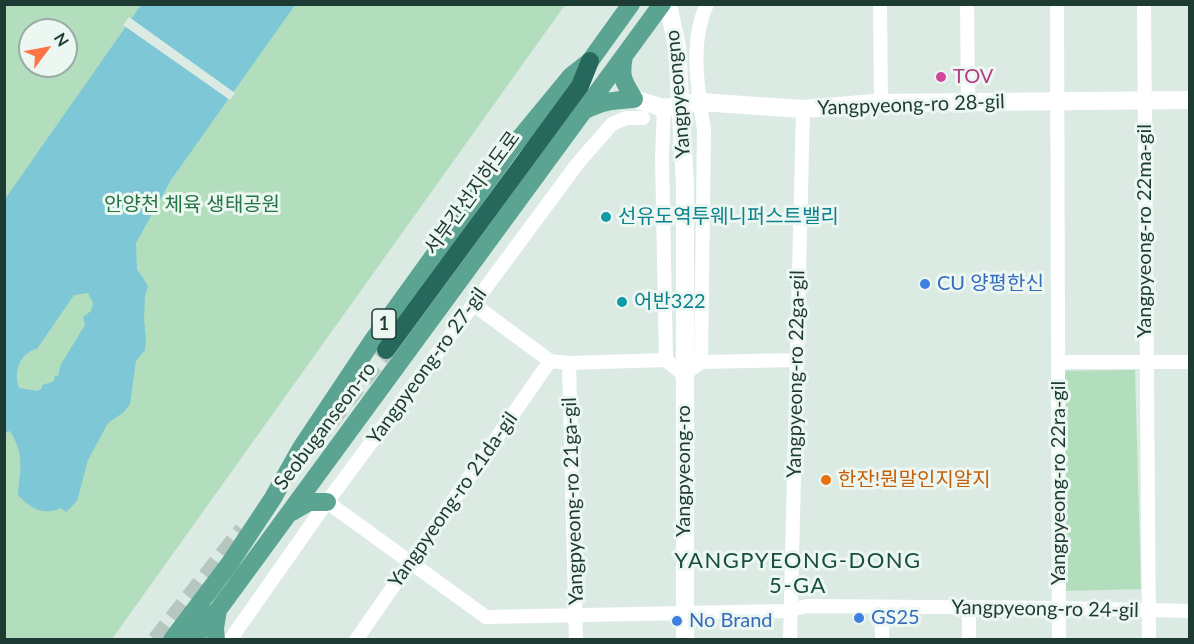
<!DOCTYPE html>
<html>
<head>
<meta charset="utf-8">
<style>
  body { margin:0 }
  #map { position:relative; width:1194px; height:644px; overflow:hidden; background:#dceae4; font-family:Lato,sans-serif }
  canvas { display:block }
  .frame { position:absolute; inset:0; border:6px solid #1d3a33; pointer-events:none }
  .north { position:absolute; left:18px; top:18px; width:60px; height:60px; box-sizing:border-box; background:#edf7f2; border:2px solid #9aaba6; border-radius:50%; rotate:58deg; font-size:16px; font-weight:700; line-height:24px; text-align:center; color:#1d3a33 }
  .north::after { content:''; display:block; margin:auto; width:21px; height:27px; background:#ff7445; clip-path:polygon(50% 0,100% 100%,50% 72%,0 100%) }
</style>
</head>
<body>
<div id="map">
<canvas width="1194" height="644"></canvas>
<div class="frame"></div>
<div class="north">N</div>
</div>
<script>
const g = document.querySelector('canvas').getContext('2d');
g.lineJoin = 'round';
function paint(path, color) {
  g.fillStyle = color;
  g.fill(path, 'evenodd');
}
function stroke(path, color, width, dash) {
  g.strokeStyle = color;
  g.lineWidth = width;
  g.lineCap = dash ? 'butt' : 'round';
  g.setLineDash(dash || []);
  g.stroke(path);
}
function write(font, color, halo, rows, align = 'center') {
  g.font = font + ' Lato,"Noto Sans KR",sans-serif';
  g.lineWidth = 6;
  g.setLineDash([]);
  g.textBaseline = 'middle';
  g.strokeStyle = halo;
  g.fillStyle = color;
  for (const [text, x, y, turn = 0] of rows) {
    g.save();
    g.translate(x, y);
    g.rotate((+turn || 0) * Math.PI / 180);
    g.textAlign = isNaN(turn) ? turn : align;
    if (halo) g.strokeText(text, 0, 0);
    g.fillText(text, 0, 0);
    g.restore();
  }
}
const green = new Path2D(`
  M 4,5 L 565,5 L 112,639 L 5,639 ZM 30,30 L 66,30 L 66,66 L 30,66 Z
  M 1135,370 L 1141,589 L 1064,591 L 1059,371 Z`);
const water = new Path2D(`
  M 141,5 L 295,5 L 171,180 L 136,243 L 137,269 L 148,286 L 145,296 L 144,320 L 146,339 L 145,350 L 136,361 L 130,404 L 124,412 L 108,423 L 88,460 L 77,501 L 66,512 L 61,508 C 44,516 31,509 18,495 C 20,469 25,455 10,431 L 5,433 L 5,199 ZM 88,293 L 93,303 L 91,311 L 83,317 L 85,325 L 61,364 L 58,376 L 54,376 L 55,379 L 52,382 L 42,385 L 42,388 L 38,391 L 19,388 C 13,373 20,352 37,349 L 74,295 Z`);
const pier = new Path2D(`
  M 129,17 L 235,93 L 230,100 L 123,25 Z`);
const highwayTunnel = new Path2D(`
  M 313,443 L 386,350
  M 197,624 L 232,576
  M 156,640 L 243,530`);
const street = new Path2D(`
  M 880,4 L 881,103
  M 967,4 L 968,102
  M 1057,4 L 1059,640
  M 1144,4 L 1149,640
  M 664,108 L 662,157 L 666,360 L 684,375 L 701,362 L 704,130 C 698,90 689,42 707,4
  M 473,304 L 550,361 L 569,363 L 666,360
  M 701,362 L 796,360
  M 1058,362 L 1190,362
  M 569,363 L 576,640
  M 327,502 L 486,617 L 784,611 L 807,606 L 1059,608 L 1190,611
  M 882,607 L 882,640
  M 969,607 L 969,640
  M 230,640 L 327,502 L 578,163 L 612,124 L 626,118 L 643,118
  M 356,640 L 550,361
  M 790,640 L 803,109`);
const secondary = new Path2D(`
  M 668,4 L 677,47 L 685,183 L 685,640
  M 634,99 L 664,108 L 700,102 L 803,109 L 874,103 L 1190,100`);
const primary = new Path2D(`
  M 585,110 C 606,100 612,101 634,99 C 623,80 620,78 624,56
  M 292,512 L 309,502 L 327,502
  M 172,640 L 230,563 L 273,498 L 301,448 L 373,340 L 510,150 L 571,76 L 590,61 L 631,4
  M 193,640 L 210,617 L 218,610 L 662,4
  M 216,640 L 215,628 L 218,610`);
const highway = new Path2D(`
  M 386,350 L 580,86 L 590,61`);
const markers = [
  [941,77,6,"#d1479c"],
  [606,217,6,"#0f9aa8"],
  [925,284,6,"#3f7fe0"],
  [622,302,6,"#0f9aa8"],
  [826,480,6,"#e8710a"],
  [859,618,6,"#3f7fe0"],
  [677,621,6,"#3f7fe0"]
];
const shields = [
  [384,324,24]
];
const shieldNames = [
  ["1",384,324]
];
const hotelNames = [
  ["TOV",953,77]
];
const streetNames = [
  ["Yangpyeongno",678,94,-95],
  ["Yangpyeong-ro 28-gil",911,105,-2],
  ["서부간선지하도로",472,193,-54],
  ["Yangpyeong-ro 22ma-gil",1145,231,-90],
  ["Yangpyeong-ro 27-gil",427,366,-54],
  ["Yangpyeong-ro 22ga-gil",796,374,-89],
  ["Seobuganseon-ro",325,426,-53],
  ["Yangpyeong-ro",684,471,-90],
  ["Yangpyeong-ro 22ra-gil",1059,483,-90],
  ["Yangpyeong-ro 21da-gil",453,500,-55],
  ["Yangpyeong-ro 21ga-gil",573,501,-92],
  ["Yangpyeong-ro 24-gil",1045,609,1]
];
const parkNames = [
  ["안양천 체육 생태공원",192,205]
];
const cultureNames = [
  ["선유도역투웨니퍼스트밸리",618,217],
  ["어반322",634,302]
];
const shopNames = [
  ["CU 양평한신",937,284],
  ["GS25",871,618],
  ["No Brand",689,621]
];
const foodNames = [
  ["한잔!뭔말인지알지",838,480]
];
const quarterNames = [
  ["YANGPYEONG-DONG",798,561],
  ["5-GA",798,586]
];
paint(green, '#b2debe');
paint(water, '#7ec7d6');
paint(pier, '#dceae4');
stroke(highwayTunnel, '#b6c7c1', 18, [18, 9]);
stroke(street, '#fff', 14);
stroke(secondary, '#fff', 18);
stroke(primary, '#5ca492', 18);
stroke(highway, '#26695c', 18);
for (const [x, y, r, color] of markers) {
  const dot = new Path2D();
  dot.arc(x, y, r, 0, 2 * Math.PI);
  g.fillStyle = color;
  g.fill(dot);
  stroke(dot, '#edf7f2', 2);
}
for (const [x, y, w] of shields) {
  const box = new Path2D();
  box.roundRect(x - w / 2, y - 15, w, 30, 4.5);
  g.fillStyle = '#edf7f2';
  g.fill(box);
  stroke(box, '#1d3a33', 1.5);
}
write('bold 18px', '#1d3a33', null, shieldNames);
write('20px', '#b23c85', '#edf7f2', hotelNames, 'left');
write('20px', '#1d3a33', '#edf7f2', streetNames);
write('20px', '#247544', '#edf7f2', parkNames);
write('20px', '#0d838f', '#edf7f2', cultureNames, 'left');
write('20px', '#366cbe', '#edf7f2', shopNames, 'left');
write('20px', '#c56008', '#edf7f2', foodNames, 'left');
g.letterSpacing = '1.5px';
write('22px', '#184e41', '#edf7f2', quarterNames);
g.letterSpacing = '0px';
</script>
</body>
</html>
